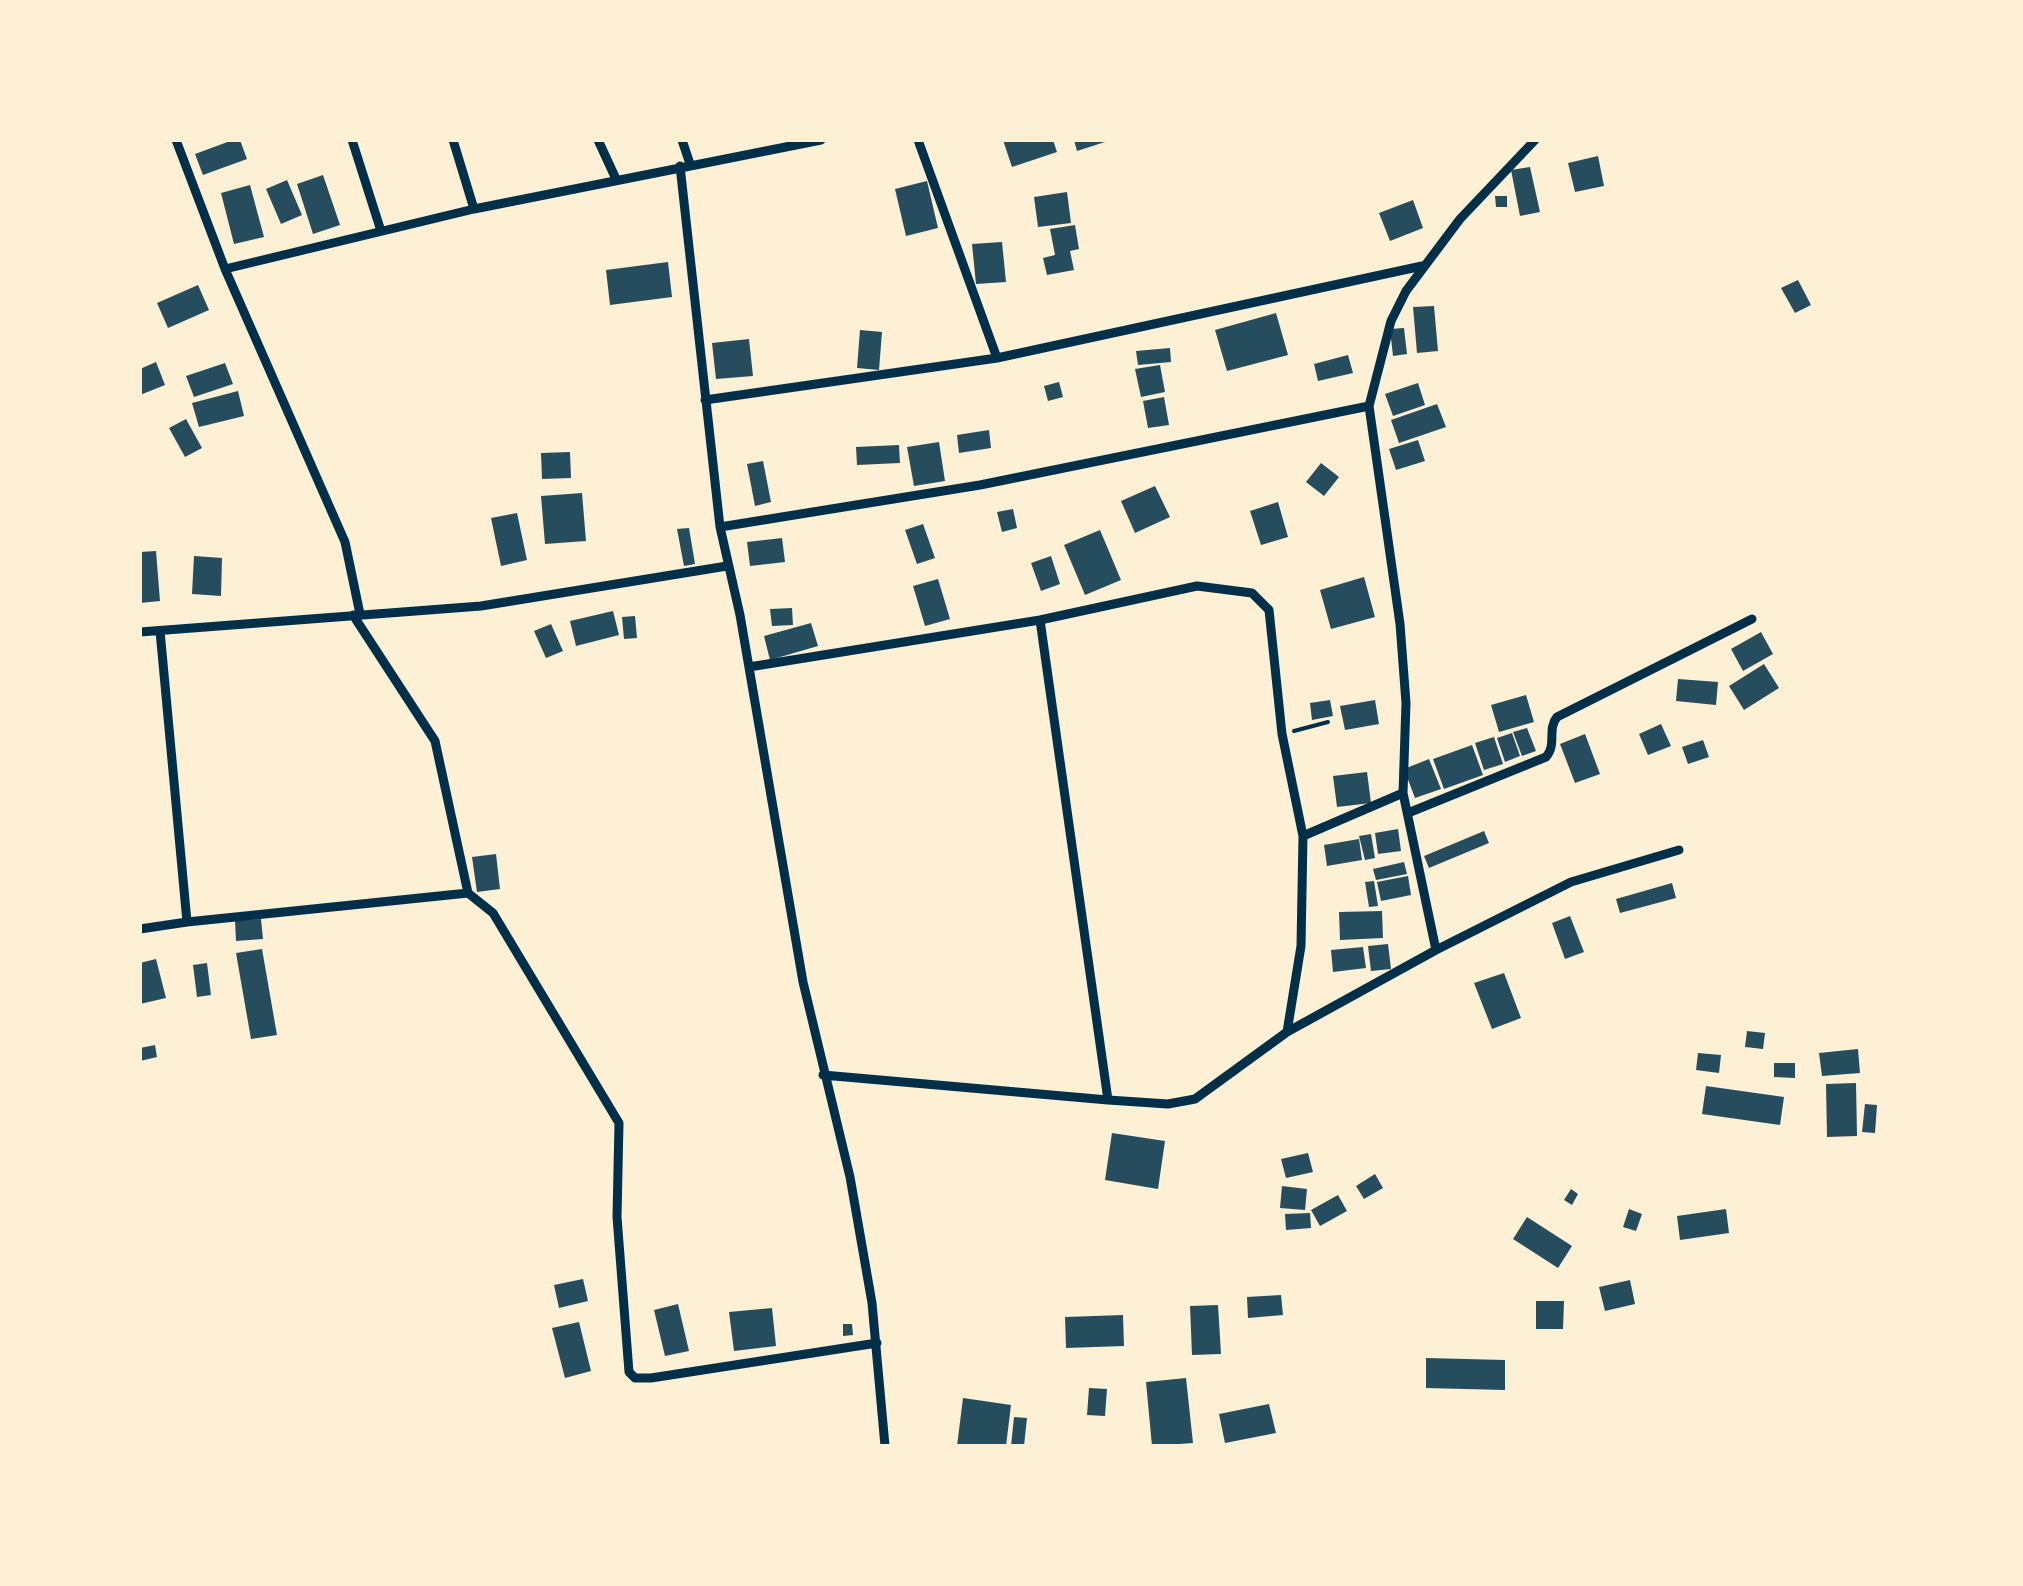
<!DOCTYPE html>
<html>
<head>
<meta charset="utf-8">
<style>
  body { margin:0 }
  #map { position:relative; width:2023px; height:1586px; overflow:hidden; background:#fdf0d5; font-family:"Space Grotesk",sans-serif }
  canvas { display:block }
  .frame { position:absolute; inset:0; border:142px solid #fdf0d5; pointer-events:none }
</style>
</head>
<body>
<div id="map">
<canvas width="2023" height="1586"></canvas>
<div class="frame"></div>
</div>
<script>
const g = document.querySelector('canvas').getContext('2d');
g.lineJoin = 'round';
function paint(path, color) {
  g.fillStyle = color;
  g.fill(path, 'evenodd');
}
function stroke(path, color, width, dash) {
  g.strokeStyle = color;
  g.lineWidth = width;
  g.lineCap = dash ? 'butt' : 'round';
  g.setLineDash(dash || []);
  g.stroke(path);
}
const building = new Path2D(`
  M 233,140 L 240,140 L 247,159 L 203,175 L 195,154 Z
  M 1003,140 L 1053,140 L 1057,152 L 1012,167 Z
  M 1074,140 L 1108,140 L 1108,141 L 1077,151 Z
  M 1598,156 L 1604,186 L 1575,192 L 1568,163 Z
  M 1530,167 L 1540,212 L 1520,216 L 1511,170 Z
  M 323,175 L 340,225 L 313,234 L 297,184 Z
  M 287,180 L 302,215 L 281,224 L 266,189 Z
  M 927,181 L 938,228 L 906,236 L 895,189 Z
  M 250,185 L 264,237 L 234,244 L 221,193 Z
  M 1067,192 L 1071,223 L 1038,227 L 1034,197 Z
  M 1495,196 L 1507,196 L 1507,207 L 1496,207 Z
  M 1413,200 L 1423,228 L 1390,241 L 1379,213 Z
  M 1075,225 L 1079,249 L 1070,251 L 1074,270 L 1047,275 L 1043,258 L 1055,255 L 1050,229 Z
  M 1002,242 L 1006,282 L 976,284 L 972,244 Z
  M 668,262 L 672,297 L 610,305 L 606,270 Z
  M 1798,280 L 1811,305 L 1795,313 L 1781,288 Z
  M 198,285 L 209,310 L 168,328 L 157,303 Z
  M 1434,306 L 1438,351 L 1417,353 L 1413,307 Z
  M 1276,313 L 1288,355 L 1227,371 L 1215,330 Z
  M 1404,328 L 1407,354 L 1393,356 L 1390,329 Z
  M 860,330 L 882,332 L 879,370 L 857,368 Z
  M 749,339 L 753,376 L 716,379 L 712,343 Z
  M 1170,348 L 1171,362 L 1138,365 L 1136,351 Z
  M 1348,355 L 1353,373 L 1318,381 L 1314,364 Z
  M 156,362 L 165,385 L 140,395 L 140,369 Z
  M 225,363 L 233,384 L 194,397 L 186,376 Z
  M 1160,365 L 1165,392 L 1141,397 L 1135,369 Z
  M 1059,382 L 1063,397 L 1048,401 L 1044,386 Z
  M 1418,383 L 1425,405 L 1393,416 L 1385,394 Z
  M 238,391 L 244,416 L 199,427 L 192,403 Z
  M 1164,397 L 1169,425 L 1148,428 L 1143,401 Z
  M 1437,404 L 1446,427 L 1399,443 L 1391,420 Z
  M 186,419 L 202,448 L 185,457 L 169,428 Z
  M 989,430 L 991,448 L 959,453 L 957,435 Z
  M 1418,440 L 1425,461 L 1396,470 L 1389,449 Z
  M 939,442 L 945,481 L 914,486 L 907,447 Z
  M 899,445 L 900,463 L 857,465 L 856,447 Z
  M 570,452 L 571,478 L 542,479 L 541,453 Z
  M 763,461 L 771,502 L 755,506 L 747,464 Z
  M 1321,463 L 1339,477 L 1324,496 L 1306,482 Z
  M 1155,486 L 1170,517 L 1135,533 L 1121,501 Z
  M 582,493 L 586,541 L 545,544 L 541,496 Z
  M 1278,502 L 1288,537 L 1261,545 L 1250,511 Z
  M 1013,509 L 1017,528 L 1002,532 L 997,512 Z
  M 517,513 L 527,560 L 501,566 L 491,518 Z
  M 923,524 L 935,558 L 917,564 L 905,530 Z
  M 689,528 L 695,564 L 684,566 L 677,529 Z
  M 1100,530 L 1121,580 L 1085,595 L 1064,545 Z
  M 782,538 L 785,562 L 750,566 L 747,542 Z
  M 156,551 L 160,601 L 140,603 L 140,552 Z
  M 194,556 L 222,558 L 221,596 L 192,594 Z
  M 1051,556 L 1060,584 L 1041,591 L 1031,563 Z
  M 1364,577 L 1375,617 L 1331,629 L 1320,590 Z
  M 938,579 L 950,619 L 925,626 L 913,586 Z
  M 792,608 L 793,625 L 772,626 L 770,609 Z
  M 613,611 L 619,635 L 576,646 L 570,621 Z
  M 635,616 L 637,638 L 624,639 L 622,617 Z
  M 811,623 L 818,646 L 770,660 L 764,636 Z
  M 551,624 L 563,651 L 546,658 L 534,631 Z
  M 1761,632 L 1773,654 L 1743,671 L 1731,649 Z
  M 1764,664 L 1779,688 L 1744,710 L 1729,686 Z
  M 1678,679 L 1718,682 L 1716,705 L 1676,701 Z
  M 1526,695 L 1534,722 L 1499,732 L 1491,705 Z
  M 1330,700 L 1333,716 L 1312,720 L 1310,703 Z
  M 1375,700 L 1379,724 L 1345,730 L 1340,706 Z
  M 1661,724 L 1671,746 L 1648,755 L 1639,734 Z
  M 1527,728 L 1536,751 L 1522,756 L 1513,732 Z
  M 1512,733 L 1520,756 L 1505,762 L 1497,738 Z
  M 1585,734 L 1600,774 L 1575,783 L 1560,744 Z
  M 1494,737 L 1503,764 L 1484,770 L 1475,743 Z
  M 1703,740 L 1709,757 L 1688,764 L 1682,747 Z
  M 1472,745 L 1483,775 L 1444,789 L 1433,759 Z
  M 1429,759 L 1441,789 L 1415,798 L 1404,769 Z
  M 1367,772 L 1371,803 L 1337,807 L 1333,776 Z
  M 1398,829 L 1401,851 L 1378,854 L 1375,833 Z
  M 1484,831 L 1489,843 L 1429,868 L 1424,856 Z
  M 1371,834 L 1375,858 L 1365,860 L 1359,836 Z
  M 1359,839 L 1362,860 L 1327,866 L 1324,845 Z
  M 496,854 L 500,889 L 477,892 L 472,857 Z
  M 1404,862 L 1407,874 L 1376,880 L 1373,869 Z
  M 1408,876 L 1411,895 L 1381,901 L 1377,882 Z
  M 1374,881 L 1378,906 L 1369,907 L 1365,882 Z
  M 1672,883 L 1676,898 L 1620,913 L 1616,899 Z
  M 1382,911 L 1383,938 L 1340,940 L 1339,912 Z
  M 1570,916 L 1584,952 L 1565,959 L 1552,923 Z
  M 261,919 L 263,939 L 236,941 L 235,920 Z
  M 1388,944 L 1391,969 L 1371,971 L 1368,946 Z
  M 1363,947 L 1366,968 L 1333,972 L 1331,950 Z
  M 262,949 L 277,1035 L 251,1039 L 236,953 Z
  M 156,959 L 166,998 L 140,1004 L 140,963 Z
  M 207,963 L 211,995 L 197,997 L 193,965 Z
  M 1504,973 L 1521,1018 L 1492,1029 L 1474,983 Z
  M 1747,1031 L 1765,1033 L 1763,1049 L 1745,1047 Z
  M 155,1045 L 157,1057 L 140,1061 L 140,1048 Z
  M 1858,1049 L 1860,1073 L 1822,1076 L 1819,1053 Z
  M 1698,1053 L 1721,1055 L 1719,1073 L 1696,1070 Z
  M 1774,1063 L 1795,1063 L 1795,1078 L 1774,1077 Z
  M 1856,1083 L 1857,1136 L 1827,1137 L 1826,1084 Z
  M 1706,1086 L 1784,1097 L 1780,1125 L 1702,1114 Z
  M 1865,1104 L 1877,1105 L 1875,1133 L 1862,1132 Z
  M 1112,1133 L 1165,1141 L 1158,1189 L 1105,1180 Z
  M 1308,1153 L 1313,1172 L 1286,1178 L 1281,1159 Z
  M 1375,1174 L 1383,1188 L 1364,1199 L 1356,1186 Z
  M 1282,1186 L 1307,1189 L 1305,1210 L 1280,1208 Z
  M 1571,1189 L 1578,1194 L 1572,1205 L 1564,1200 Z
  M 1338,1195 L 1347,1211 L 1320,1226 L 1311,1210 Z
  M 1629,1209 L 1642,1214 L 1636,1231 L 1623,1227 Z
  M 1726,1209 L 1729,1233 L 1680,1240 L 1677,1216 Z
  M 1310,1213 L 1311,1228 L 1286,1230 L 1285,1214 Z
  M 1527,1217 L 1572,1246 L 1558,1268 L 1513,1239 Z
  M 583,1279 L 588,1301 L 559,1308 L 554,1285 Z
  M 1630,1280 L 1635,1304 L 1605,1311 L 1599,1287 Z
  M 1281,1295 L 1283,1315 L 1248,1318 L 1247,1297 Z
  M 1536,1301 L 1564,1301 L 1563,1329 L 1536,1329 Z
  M 678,1304 L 689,1351 L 665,1356 L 654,1310 Z
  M 1218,1305 L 1221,1354 L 1192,1355 L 1190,1306 Z
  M 772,1308 L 776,1346 L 734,1351 L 729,1312 Z
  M 1123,1315 L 1124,1346 L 1066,1348 L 1065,1317 Z
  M 579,1322 L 591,1371 L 565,1378 L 552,1328 Z
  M 843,1324 L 852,1324 L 853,1335 L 843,1336 Z
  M 1426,1358 L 1505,1360 L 1505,1390 L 1426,1388 Z
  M 1186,1378 L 1193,1443 L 1152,1446 L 1146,1382 Z
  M 1089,1388 L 1107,1389 L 1105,1416 L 1087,1415 Z
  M 963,1398 L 1011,1405 L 1006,1446 L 957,1446 Z
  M 1269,1404 L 1276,1433 L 1225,1443 L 1219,1414 Z
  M 1014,1417 L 1027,1418 L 1024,1446 L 1011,1446 Z`);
const path = new Path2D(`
  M 1294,731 L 1328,722`);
const minor = new Path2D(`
  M 176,140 L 225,269 L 345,542 L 360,614
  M 352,140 L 381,231
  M 453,140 L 474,209
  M 598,140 L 616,179
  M 682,140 L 690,164
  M 918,140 L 997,358
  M 680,166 L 720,527 L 740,615 L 803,982 L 850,1177 L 872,1303 L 885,1446
  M 225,269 L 474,209 L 821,140
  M 705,400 L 997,358 L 1422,266
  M 720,527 L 980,485 L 1369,406
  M 353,615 L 435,741 L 468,893
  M 1040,620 L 1108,1100
  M 160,631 L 187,922 L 468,893 L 493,913 L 619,1123 L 617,1217 L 629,1372 L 635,1378 L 651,1378 L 877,1343
  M 140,632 L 481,606 L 727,566
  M 749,667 L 1040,620 L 1197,586 L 1252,593 L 1269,610 L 1282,734 L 1303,836 L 1301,946 L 1287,1032
  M 1408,813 L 1546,757 C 1557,745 1547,729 1557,717 L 1752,619
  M 1303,836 L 1403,793
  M 140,929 L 187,922
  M 1436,950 L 1403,793 L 1406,703 L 1400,624 L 1369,406 L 1391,321 L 1406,291 L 1460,219 L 1535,140
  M 823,1075 L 1108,1100 L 1168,1104 L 1195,1099 L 1287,1032 L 1436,950 L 1571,882 L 1679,850`);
paint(building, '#264d5e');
stroke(path, '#003049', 4);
stroke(minor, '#003049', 9);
</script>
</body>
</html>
